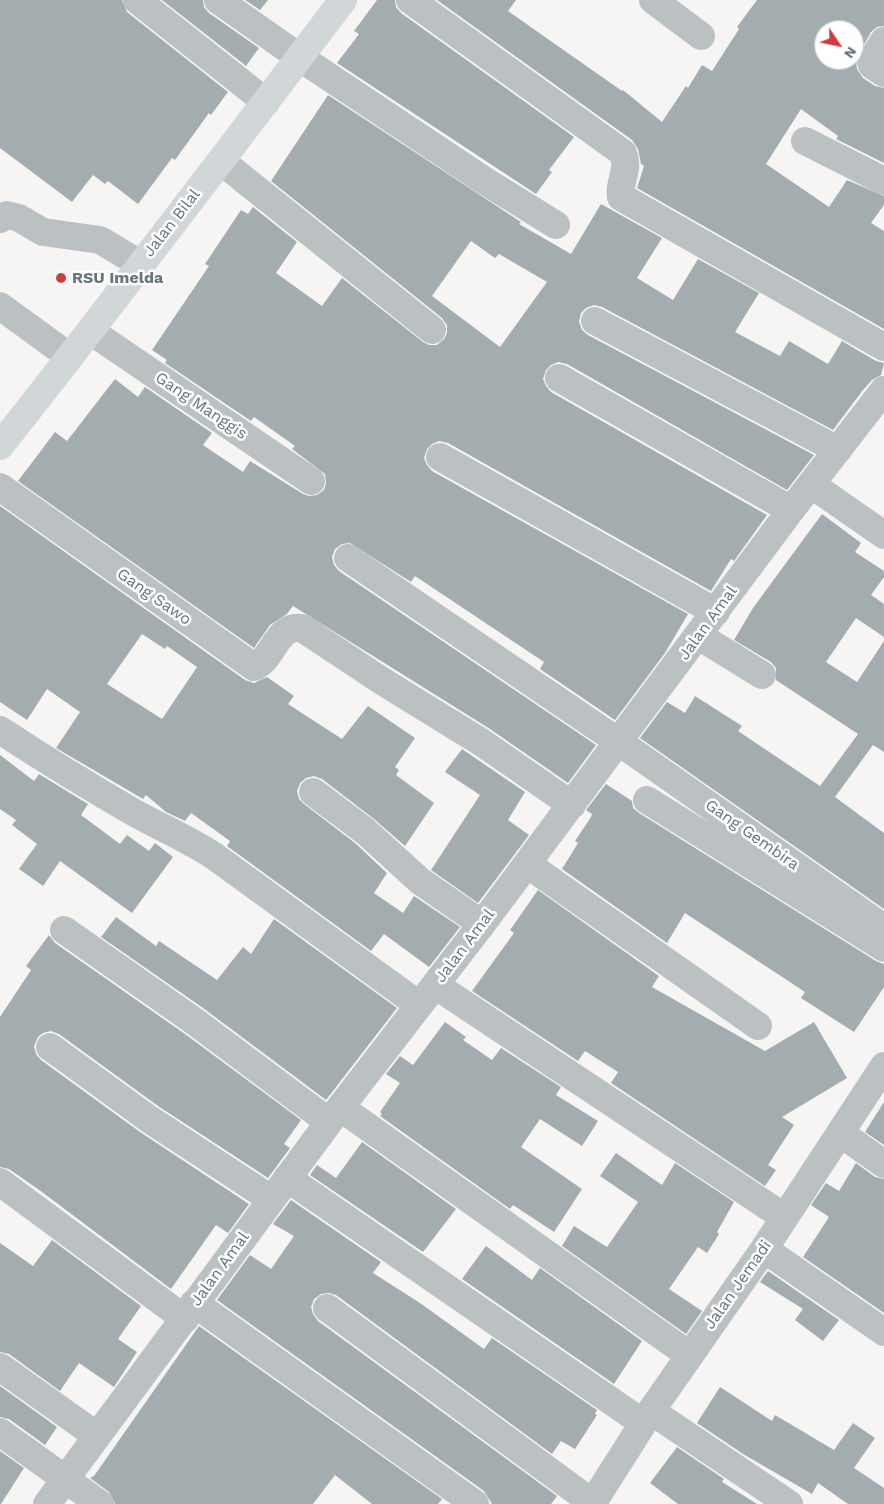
<!DOCTYPE html>
<html>
<head>
<meta charset="utf-8">
<style>
  body { margin:0 }
  #map { position:relative; width:884px; height:1504px; overflow:hidden; background:#f6f5f3; font-family:"Work Sans",sans-serif }
  canvas { display:block }
  .north { position:absolute; left:814px; top:20px; width:50px; height:50px; box-sizing:border-box; background:#fff; border:1px solid #c1c8ca; border-radius:50%; rotate:124deg; font-size:14px; font-weight:700; line-height:20px; text-align:center; color:#65767a }
  .north::after { content:''; display:block; margin:auto; width:18px; height:22px; background:#cd3d3c; clip-path:polygon(50% 0,100% 100%,50% 72%,0 100%) }
</style>
</head>
<body>
<div id="map">
<canvas width="884" height="1504"></canvas>
<div class="north">N</div>
</div>
<script>
const g = document.querySelector('canvas').getContext('2d');
g.lineJoin = 'round';
function paint(path, color) {
  g.fillStyle = color;
  g.fill(path, 'evenodd');
}
function stroke(path, color, width, dash) {
  g.strokeStyle = color;
  g.lineWidth = width;
  g.lineCap = dash ? 'butt' : 'round';
  g.setLineDash(dash || []);
  g.stroke(path);
}
function write(font, color, halo, rows, align = 'center') {
  g.font = font + ' "Work Sans",sans-serif';
  g.lineWidth = 5;
  g.setLineDash([]);
  g.textBaseline = 'middle';
  g.strokeStyle = halo;
  g.fillStyle = color;
  for (const [text, x, y, turn = 0] of rows) {
    g.save();
    g.translate(x, y);
    g.rotate((+turn || 0) * Math.PI / 180);
    g.textAlign = isNaN(turn) ? turn : align;
    if (halo) g.strokeText(text, 0, 0);
    g.fillText(text, 0, 0);
    g.restore();
  }
}
const building = new Path2D(`
  M 0,0 L 122,0 L 127,12 L 228,92 L 211,115 L 209,113 L 175,160 L 172,158 L 138,204 L 108,181 L 105,184 L 93,175 L 72,202 L 0,148 Z
  M 162,0 L 203,0 L 204,7 L 209,13 L 259,48 L 246,66 Z
  M 245,0 L 268,0 L 260,10 Z
  M 377,0 L 395,0 L 396,7 L 401,13 L 574,137 L 549,170 L 552,172 L 536,194 L 337,63 L 359,34 L 354,31 Z
  M 437,0 L 516,0 L 508,11 L 622,91 L 623,90 L 662,122 L 686,86 L 688,88 L 702,65 L 712,71 L 739,29 L 737,27 L 757,0 L 884,0 L 884,26 L 877,27 L 871,32 L 856,59 L 857,69 L 863,78 L 875,86 L 884,88 L 884,163 L 836,139 L 838,136 L 801,109 L 766,164 L 829,207 L 847,180 L 884,196 L 884,205 L 871,223 L 884,231 L 884,329 L 637,188 L 644,166 L 641,164 L 638,149 L 632,140 ZM 824,30 L 854,30 L 854,60 L 824,60 Z
  M 328,95 L 521,222 L 519,224 L 571,254 L 601,204 L 662,238 L 637,278 L 673,300 L 698,259 L 759,293 L 735,332 L 780,356 L 789,341 L 828,364 L 842,341 L 876,361 L 884,363 L 881,375 L 872,380 L 863,390 L 833,430 L 602,307 L 594,305 L 586,308 L 581,313 L 579,322 L 582,330 L 588,335 L 814,455 L 787,490 L 567,364 L 558,362 L 551,365 L 546,370 L 543,379 L 546,386 L 551,392 L 767,515 L 734,561 L 731,559 L 711,591 L 448,443 L 439,441 L 432,444 L 427,449 L 424,458 L 427,465 L 432,471 L 688,614 L 665,653 L 615,720 L 540,669 L 544,662 L 415,576 L 411,582 L 350,543 L 342,544 L 335,549 L 332,557 L 334,565 L 339,571 L 596,745 L 568,783 L 490,729 L 293,606 L 287,614 L 270,625 L 254,648 L 18,481 L 55,432 L 67,441 L 115,379 L 138,397 L 145,387 L 212,433 L 203,445 L 243,472 L 250,461 L 303,494 L 309,496 L 317,495 L 324,490 L 326,483 L 325,474 L 292,449 L 295,446 L 254,417 L 251,421 L 165,363 L 167,360 L 152,350 L 209,266 L 205,264 L 241,210 L 248,214 L 253,207 L 297,242 L 276,273 L 322,306 L 342,278 L 423,342 L 429,345 L 437,345 L 444,339 L 447,333 L 447,325 L 442,318 L 271,181 ZM 471,241 L 495,258 L 499,254 L 547,282 L 500,347 L 432,296 Z
  M 0,506 L 245,680 L 254,683 L 267,677 L 294,696 L 288,704 L 342,739 L 368,706 L 415,738 L 395,767 L 399,770 L 396,775 L 434,803 L 405,846 L 374,819 L 322,779 L 314,776 L 306,778 L 300,783 L 297,791 L 299,799 L 304,804 L 355,843 L 387,873 L 374,893 L 403,913 L 414,896 L 460,927 L 429,967 L 384,934 L 371,951 L 227,846 L 230,841 L 191,813 L 185,821 L 166,812 L 146,795 L 143,799 L 56,748 L 80,712 L 47,689 L 27,720 L 0,702 ZM 142,634 L 165,649 L 167,646 L 197,667 L 162,719 L 107,684 Z
  M 822,514 L 861,543 L 855,552 L 884,571 L 884,577 L 871,595 L 884,604 L 884,637 L 856,618 L 826,662 L 857,682 L 884,641 L 884,752 L 873,745 L 835,797 L 884,833 L 884,909 L 640,738 L 667,702 L 685,713 L 695,696 L 742,726 L 738,731 L 820,786 L 858,734 L 776,680 L 776,668 L 771,662 L 734,640 L 753,608 Z
  M 462,749 L 525,792 L 508,820 L 529,835 L 478,903 L 431,870 L 480,795 L 445,772 Z
  M 0,755 L 34,781 L 39,774 L 88,804 L 81,815 L 120,844 L 127,835 L 149,851 L 155,843 L 173,857 L 132,913 L 60,861 L 43,886 L 19,869 L 37,844 L 12,825 L 16,820 L 0,809 Z
  M 606,784 L 632,801 L 633,808 L 639,813 L 876,961 L 884,964 L 884,987 L 854,1032 L 801,998 L 805,992 L 685,913 L 667,943 L 562,869 L 578,843 L 575,841 L 591,817 L 592,814 L 586,810 Z
  M 538,890 L 659,976 L 652,987 L 765,1051 L 814,1022 L 847,1078 L 782,1117 L 794,1125 L 768,1165 L 776,1170 L 765,1186 L 611,1083 L 618,1072 L 585,1051 L 578,1061 L 472,991 L 514,933 L 510,930 Z
  M 116,917 L 156,946 L 159,941 L 217,980 L 243,947 L 251,954 L 274,919 L 397,1008 L 326,1100 L 203,1008 L 101,937 Z
  M 49,935 L 55,943 L 185,1034 L 301,1120 L 284,1144 L 290,1148 L 268,1178 L 158,1106 L 59,1034 L 51,1031 L 43,1033 L 38,1037 L 34,1046 L 36,1054 L 41,1060 L 140,1132 L 249,1204 L 228,1233 L 216,1225 L 171,1289 L 42,1192 L 9,1169 L 0,1167 L 0,1017 L 31,970 L 26,966 Z
  M 445,1022 L 466,1037 L 463,1040 L 492,1060 L 501,1048 L 561,1087 L 556,1095 L 598,1121 L 582,1146 L 540,1119 L 521,1147 L 582,1189 L 554,1232 L 513,1205 L 510,1209 L 380,1116 L 382,1114 L 380,1112 L 400,1083 L 386,1074 L 400,1056 L 413,1065 Z
  M 884,1102 L 884,1145 L 865,1132 Z
  M 362,1142 L 456,1209 L 423,1252 L 310,1175 L 317,1165 L 336,1178 Z
  M 616,1153 L 662,1185 L 675,1163 L 734,1202 L 717,1232 L 719,1234 L 707,1253 L 698,1247 L 669,1289 L 702,1311 L 686,1334 L 562,1246 L 574,1226 L 607,1247 L 638,1202 L 600,1176 Z
  M 856,1163 L 875,1177 L 884,1179 L 884,1313 L 803,1257 L 829,1217 L 811,1205 L 826,1183 L 839,1191 Z
  M 291,1200 L 381,1262 L 373,1273 L 420,1303 L 484,1349 L 492,1338 L 597,1410 L 595,1414 L 597,1415 L 575,1449 L 561,1441 L 552,1454 L 336,1295 L 329,1293 L 321,1294 L 314,1299 L 311,1307 L 313,1314 L 318,1321 L 557,1496 L 551,1504 L 492,1504 L 484,1491 L 217,1300 L 250,1255 L 271,1269 L 294,1236 L 273,1224 Z
  M 52,1240 L 141,1306 L 118,1339 L 137,1352 L 114,1387 L 79,1363 L 60,1391 L 9,1354 L 0,1352 L 0,1243 L 33,1266 Z
  M 486,1246 L 532,1280 L 540,1268 L 642,1341 L 614,1384 L 462,1279 Z
  M 768,1271 L 839,1320 L 823,1341 L 795,1320 L 803,1309 L 760,1282 Z
  M 199,1326 L 442,1499 L 438,1504 L 372,1504 L 335,1475 L 313,1504 L 115,1504 L 109,1492 L 90,1478 L 94,1476 Z
  M 0,1386 L 57,1427 L 45,1445 L 9,1419 L 0,1417 Z
  M 720,1387 L 772,1421 L 775,1415 L 834,1450 L 853,1423 L 875,1438 L 854,1468 L 884,1488 L 884,1504 L 848,1504 L 818,1483 L 812,1494 L 743,1454 L 697,1423 Z
  M 677,1447 L 724,1479 L 722,1482 L 757,1504 L 678,1504 L 650,1483 Z
  M 0,1451 L 24,1468 L 1,1504 L 0,1504 Z`);
const minor = new Path2D(`
  M 137,0 L 266,102
  M 218,0 L 299,57 L 485,181 L 556,225
  M 410,0 L 623,153 C 630,171 618,182 621,197 L 884,347
  M 653,0 L 701,36
  M 884,41 L 871,61 L 872,65 L 884,73
  M 805,141 L 884,181
  M 221,161 L 432,330
  M 0,219 L 7,215 L 19,218 L 43,232 L 100,240 L 140,264
  M 0,306 L 70,357
  M 595,321 L 838,450
  M 92,332 L 311,481
  M 559,378 L 791,510
  M 440,457 L 716,612
  M 812,485 L 884,535
  M 0,487 L 254,667 C 274,659 276,624 302,628 L 382,681 L 481,742 L 572,805
  M 348,558 L 619,742 L 884,928
  M 699,636 L 762,675
  M 0,730 C 44,759 88,786 133,812 C 160,827 188,839 214,856 L 419,1005
  M 313,792 L 365,831 L 420,881 L 482,924
  M 647,800 L 884,948
  M 527,864 L 758,1026
  M 64,930 L 194,1021 L 329,1122
  M 435,985 L 784,1217
  M 50,1047 L 149,1119 L 271,1199
  M 341,1108 L 689,1355
  M 840,1133 L 884,1164
  M 287,1178 L 643,1423
  M 0,1182 L 185,1319
  M 764,1249 L 884,1332
  M 194,1303 L 475,1504
  M 327,1308 L 594,1504
  M 0,1367 L 97,1436
  M 651,1411 L 789,1504
  M 0,1432 L 100,1504
  M 47,1504 L 329,1122 L 482,924 L 791,510 L 884,390
  M 592,1504 L 651,1411 L 764,1249 L 884,1066`);
const major = new Path2D(`
  M 0,446 C 116,299 230,149 343,0`);
const markers = [
  [61,278,6,"#cd3d3c"]
];
const streetNames = [
  ["Jalan Bilal",172,223,-52],
  ["Gang Manggis",201,406,34],
  ["Gang Sawo",154,597,35],
  ["Jalan Amal",708,623,-54],
  ["Gang Gembira",752,835,35],
  ["Jalan Amal",465,946,-53],
  ["Jalan Amal",220,1269,-54],
  ["Jalan Jemadi",738,1285,-55]
];
const poiNames = [
  ["RSU Imelda",72,278]
];
paint(building, '#a3adaf');
stroke(minor, '#bbc0c2', 28);
stroke(major, '#d1d6d8', 28);
for (const [x, y, r, color] of markers) {
  const dot = new Path2D();
  dot.arc(x, y, r, 0, 2 * Math.PI);
  g.fillStyle = color;
  g.fill(dot);
  stroke(dot, '#fff', 2);
}
write('16px', '#65767a', '#fff', streetNames);
write('bold 16px', '#65767a', '#fff', poiNames, 'left');
</script>
</body>
</html>
